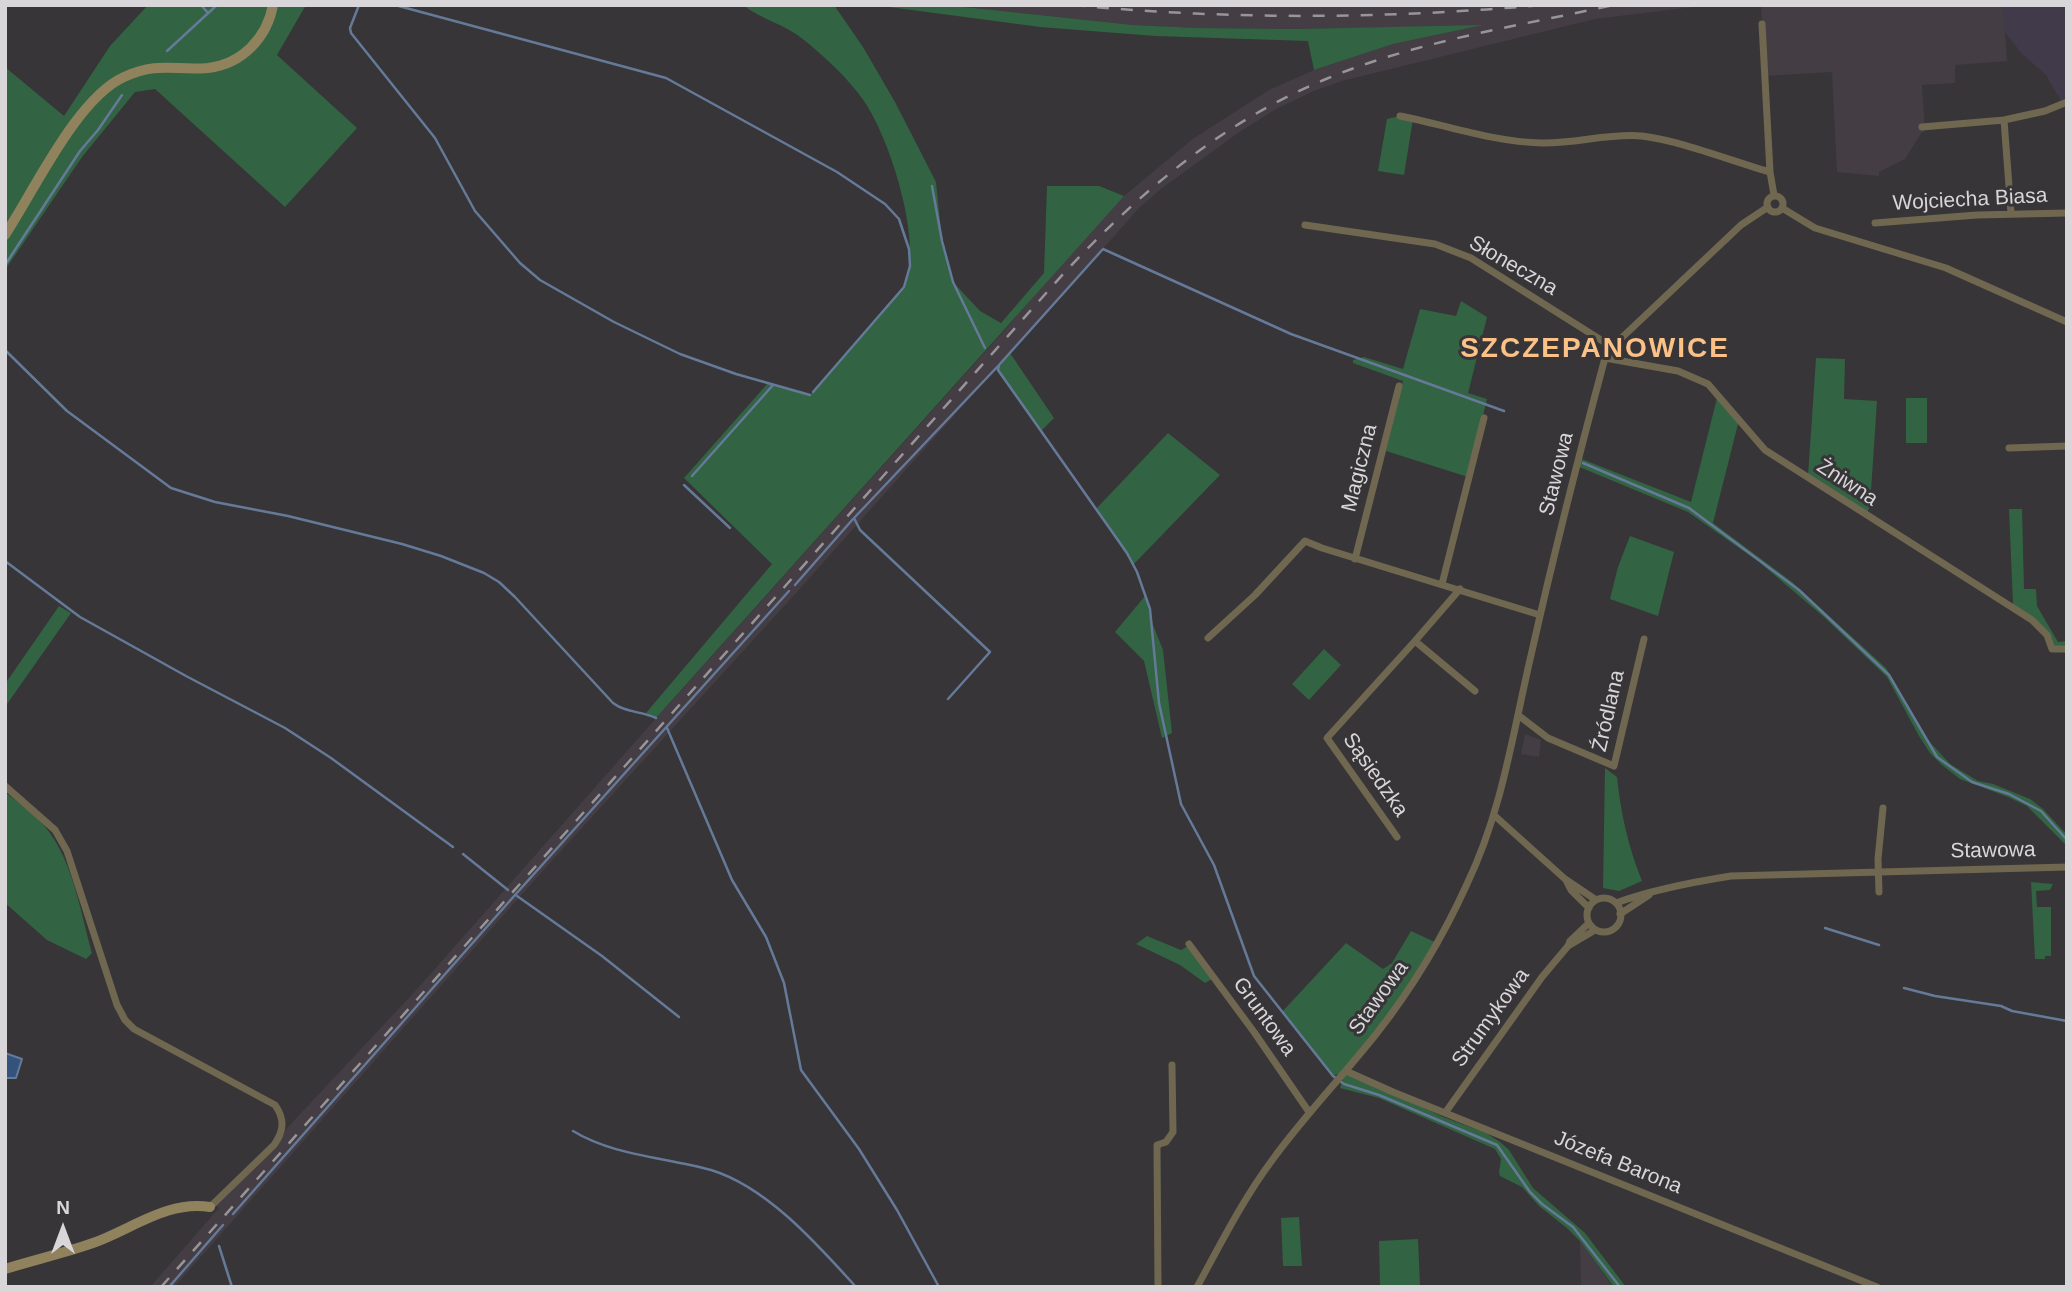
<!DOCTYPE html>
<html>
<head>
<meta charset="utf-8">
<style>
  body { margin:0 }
  #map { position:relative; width:2072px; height:1292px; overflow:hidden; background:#373537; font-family:Arial,sans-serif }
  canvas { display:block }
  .frame { position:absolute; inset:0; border:7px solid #d8d6d8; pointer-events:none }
  .north { position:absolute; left:28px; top:1194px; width:70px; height:70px; -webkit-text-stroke:5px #373537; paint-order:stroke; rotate:0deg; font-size:19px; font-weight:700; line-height:28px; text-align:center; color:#d8d6d8 }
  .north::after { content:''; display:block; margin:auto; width:24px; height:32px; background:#d8d6d8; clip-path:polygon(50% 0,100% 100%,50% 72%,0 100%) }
</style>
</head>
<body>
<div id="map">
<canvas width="2072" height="1292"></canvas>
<div class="frame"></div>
<div class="north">N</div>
</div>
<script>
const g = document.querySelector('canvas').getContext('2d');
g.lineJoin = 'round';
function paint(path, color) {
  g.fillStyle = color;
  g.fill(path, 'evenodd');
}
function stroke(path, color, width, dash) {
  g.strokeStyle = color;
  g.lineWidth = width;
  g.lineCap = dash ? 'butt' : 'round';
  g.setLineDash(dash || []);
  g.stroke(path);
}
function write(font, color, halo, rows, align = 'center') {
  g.font = font + ' Arial,sans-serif';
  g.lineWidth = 6;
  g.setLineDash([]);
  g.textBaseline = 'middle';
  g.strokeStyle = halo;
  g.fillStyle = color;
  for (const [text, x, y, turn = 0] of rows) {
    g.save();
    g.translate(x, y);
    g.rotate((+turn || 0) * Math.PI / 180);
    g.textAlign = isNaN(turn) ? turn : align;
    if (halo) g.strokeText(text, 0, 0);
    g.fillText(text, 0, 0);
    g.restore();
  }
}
const commercial = new Path2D(`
  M 2003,5 L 2066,5 L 2067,97 L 2061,101 L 2046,75 L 2022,54 L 2004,31 Z`);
const built = new Path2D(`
  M 946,5 L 1710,5 L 1595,19 L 1342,81 L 1314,91 L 1276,109 L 1238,133 L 1161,189 L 1140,207 L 797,592 L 540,874 L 174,1287 L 150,1287 L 219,1208 L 215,1205 L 418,988 L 642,734 L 1003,332 L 1081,241 L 1124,196 L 1194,138 L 1269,90 L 1314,70 L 1393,44 L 1476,26 L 1294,29 L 1199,28 L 1133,25 Z
  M 1761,5 L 2003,5 L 2007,61 L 1955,65 L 1955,83 L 1922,85 L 1925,132 L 1922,132 L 1905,159 L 1879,172 L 1879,176 L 1837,172 L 1832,72 L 1765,76 Z
  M 1525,734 L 1541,740 L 1539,757 L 1521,754 Z
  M 1580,1241 L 1613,1287 L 1581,1287 Z`);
const green = new Path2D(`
  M 148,5 L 306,5 L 277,55 L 357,128 L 285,207 L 155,89 L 135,92 L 82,157 L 5,270 L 5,67 L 64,116 L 110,46 Z
  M 743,5 L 834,5 L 863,47 L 895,102 L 936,182 L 942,241 L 953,282 L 980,311 L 1001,323 L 1044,273 L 1047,186 L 1099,186 L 1124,196 L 656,718 L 646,713 L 772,564 L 684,478 L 768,383 L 810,395 L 904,287 C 924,244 890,139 864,101 C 848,78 825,57 804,40 C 785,24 762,20 743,5 Z
  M 874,5 L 946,5 L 1133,25 L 1199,28 L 1294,29 L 1483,25 L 1393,44 L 1314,70 L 1308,41 L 1155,36 L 1040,27 Z
  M 1400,116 L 1413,119 L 1404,175 L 1378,171 L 1387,119 Z
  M 1461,301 L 1487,317 L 1468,393 L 1487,399 L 1468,477 L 1386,451 L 1403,381 L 1353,363 L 1353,360 L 1364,357 L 1403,369 L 1420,309 L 1456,316 Z
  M 1010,353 L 1054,418 L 1041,431 L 995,368 Z
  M 1816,358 L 1845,359 L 1844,399 L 1877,401 L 1870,506 L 1866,516 L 1808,476 Z
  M 1718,394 L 1739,420 L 1713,523 L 1792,582 L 1886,668 L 1928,740 L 1950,764 L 1978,781 L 1993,784 L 2030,799 L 2043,809 L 2067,835 L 2067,846 L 2027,806 L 2008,797 L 1960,779 L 1942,765 L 1930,753 L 1919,736 L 1887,677 L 1824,617 L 1759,562 L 1688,512 L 1577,466 L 1579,458 L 1691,502 Z
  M 1906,398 L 1927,398 L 1927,443 L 1906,443 Z
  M 1168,433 L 1220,475 L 1133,565 L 1096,509 Z
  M 2009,509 L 2022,509 L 2024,589 L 2036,589 L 2037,606 L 2058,642 L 2067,641 L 2067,589 L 2067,650 L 2051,650 L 2047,636 L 2013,604 Z
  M 1630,536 L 1674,552 L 1658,616 L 1610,599 L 1618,567 Z
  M 1145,596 L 1153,625 L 1163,650 L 1172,733 L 1162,738 L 1144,661 L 1115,632 Z
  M 59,606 L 71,613 L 5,707 L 5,684 Z
  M 1324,649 L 1341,665 L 1309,700 L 1292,684 Z
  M 1605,768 L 1617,777 C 1621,814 1628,846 1642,881 L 1619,891 L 1603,888 Z
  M 5,792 C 16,801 29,810 39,820 C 72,853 80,910 92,953 L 86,959 L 47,940 L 5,903 Z
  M 2031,882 L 2053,884 L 2050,890 L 2036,891 L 2037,907 L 2051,907 L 2051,956 L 2045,956 L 2045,959 L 2035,959 Z
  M 1411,931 L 1437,943 L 1430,956 L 1347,1071 L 1443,1117 L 1486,1133 L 1500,1142 L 1509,1150 L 1533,1188 L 1585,1233 L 1626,1287 L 1614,1287 L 1580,1241 L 1568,1229 L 1539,1206 L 1522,1187 L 1500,1176 L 1499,1172 L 1501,1159 L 1495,1149 L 1379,1098 L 1340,1088 L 1346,1071 L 1333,1076 L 1282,1012 L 1346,943 L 1383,969 L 1392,963 Z
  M 1147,936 L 1181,950 L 1190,945 L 1214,978 L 1205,983 L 1180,965 L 1136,944 Z
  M 1299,1217 L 1302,1266 L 1283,1266 L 1281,1218 Z
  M 1418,1239 L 1420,1287 L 1380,1287 L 1379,1241 Z`);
const water = new Path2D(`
  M 5,1053 L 22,1059 L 16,1078 L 5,1078 Z`);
const stream = new Path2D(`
  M 201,5 L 208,13
  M 359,5 L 350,28 L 351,33 L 435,138 L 475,211 L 520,263 L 540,280 L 614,322 L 680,354 L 736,374 L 810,395
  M 395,5 L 666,78 L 837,172 L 885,204 L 899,219 L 909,249 L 910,266 L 904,287 L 813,392
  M 167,51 L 217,5
  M 932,186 L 942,241 L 953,282 L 985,348
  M 5,265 L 80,151 L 98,130 L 122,95
  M 5,350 L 67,411 L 171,488 L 215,502 L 288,516 L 402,544 L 441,556 L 484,573 L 499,582 L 515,597 L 613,703 C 626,713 641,711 656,718
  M 1504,411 L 1291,334 L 1103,249 L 999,365 L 998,370 L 1127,553 L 1137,572 L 1150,609 L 1159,703 L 1181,804 L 1214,865 L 1254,976 L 1333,1076 L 1344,1084 L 1379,1095 L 1497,1145 L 1530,1192 L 1542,1204 L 1573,1227 L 1620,1287
  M 1583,463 L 1689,508 L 1799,590 L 1889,675 L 1937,757 L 1972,782 L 2009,794 L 2041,811 L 2067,840
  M 692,476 L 773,385
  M 684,485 L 730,528
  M 5,561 L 80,617 L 186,676 L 285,728 L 331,758 L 453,847
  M 795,585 L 853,519
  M 948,699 L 990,652 L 860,530 L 854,518 L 999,365
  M 667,728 L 732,880 L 766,937 L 784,983 L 801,1070 L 859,1149 L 897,1210 L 939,1287
  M 463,854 L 508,890
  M 517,896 L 602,956 L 679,1017
  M 1825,928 L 1879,945
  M 1904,988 L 1935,996 L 2001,1006 L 2012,1011 L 2067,1021
  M 573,1131 C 614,1156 665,1157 711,1170 C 767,1187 817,1244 856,1287
  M 233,1214 L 515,895 L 789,591
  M 219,1246 L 232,1287
  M 169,1287 L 223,1225`);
const street = new Path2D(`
  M 1762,24 L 1770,172 L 1774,195
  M 1400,116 C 1446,125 1494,142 1541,143 C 1575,144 1608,133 1642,136 C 1682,141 1731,161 1770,172
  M 2004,120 L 2011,213
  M 1922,127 L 2004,120 L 2045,111 L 2067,102
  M1767 204a8 8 0 1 1 16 0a8 8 0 1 1-16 0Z
  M 1782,208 L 1815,228 L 1946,268 L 2067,322
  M 1875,223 L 1977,215 L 2067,213
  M 1305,225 L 1435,244 L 1471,258 L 1612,347
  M 1605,358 L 1678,371 L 1708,384 L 1765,450 L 2032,620 L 2047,635 L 2052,649 L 2067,649
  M 2009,448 L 2067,446
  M 1355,559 L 1399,386
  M 1442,584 L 1484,418
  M 1460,589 L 1415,641 L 1475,691
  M 1208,638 L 1255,595 L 1305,541 L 1322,548 L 1540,615
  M 1518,715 L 1548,738 L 1614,766 L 1644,639
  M 5,786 L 55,830 L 67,851 L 117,1005 L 125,1020 L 134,1029 L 275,1105 C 285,1119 284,1131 274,1145 L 210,1207
  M 1495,816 L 1565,879 L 1596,900
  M 1397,837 L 1327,738 L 1415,641
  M 1566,880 L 1571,890 L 1589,908
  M 1879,892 L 1878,859 L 1883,808
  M1587 915a17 17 0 1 1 34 0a17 17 0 1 1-34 0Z
  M 1616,903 C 1651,890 1693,882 1731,876 L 2067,867
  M 1620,914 L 1649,895
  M 1189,944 L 1254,1032 L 1309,1112
  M 1568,946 L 1595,930
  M 1346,1071 L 1393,1092 L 1877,1287
  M 1445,1113 L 1542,977 L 1568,946 L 1570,941 L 1589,923
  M 1158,1287 L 1157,1145 L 1166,1142 L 1173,1132 L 1172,1065
  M 1197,1287 C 1221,1243 1243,1199 1273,1159 C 1305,1115 1343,1076 1377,1033 C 1413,987 1443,937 1467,884 C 1503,809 1513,731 1532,651 C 1554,553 1579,455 1605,358 L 1612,347 L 1741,225 L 1768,207`);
const secondary = new Path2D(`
  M 5,235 C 34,191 77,98 124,77 C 159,61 175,71 208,68 C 242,64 267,38 273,5
  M 5,1269 C 34,1260 64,1253 93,1243 C 132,1229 168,1200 210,1207`);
const rail = new Path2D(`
  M 1073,5 C 1229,20 1386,19 1542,5
  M 161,1287 L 1064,273 C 1140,192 1222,122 1326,79 C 1417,41 1518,26 1614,5`);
const streetNames = [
  ["Wojciecha Biasa",1970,200,-3],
  ["Słoneczna",1513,266,30],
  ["Magiczna",1360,468,-76],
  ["Stawowa",1557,474,-76],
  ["Żniwna",1847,483,33],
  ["Źródlana",1609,711,-77],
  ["Sąsiedzka",1375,775,55],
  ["Stawowa",1993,851,-1],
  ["Stawowa",1379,998,-54],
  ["Gruntowa",1264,1017,54],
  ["Strumykowa",1491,1018,-54],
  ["Józefa Barona",1618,1163,22]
];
const districtNames = [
  ["SZCZEPANOWICE",1595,349]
];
paint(commercial, '#403a4b');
paint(built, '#443d44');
paint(green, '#326343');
paint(water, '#34527e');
stroke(water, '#657a99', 2);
stroke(stream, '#657a99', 2.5);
stroke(street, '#706750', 7);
stroke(secondary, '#90825d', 10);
stroke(rail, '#979597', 2.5, [12, 12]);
write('21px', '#d8d6d8', '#373537', streetNames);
g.letterSpacing = '2px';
write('bold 28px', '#fbc187', '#373537', districtNames);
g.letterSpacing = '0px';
</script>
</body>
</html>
